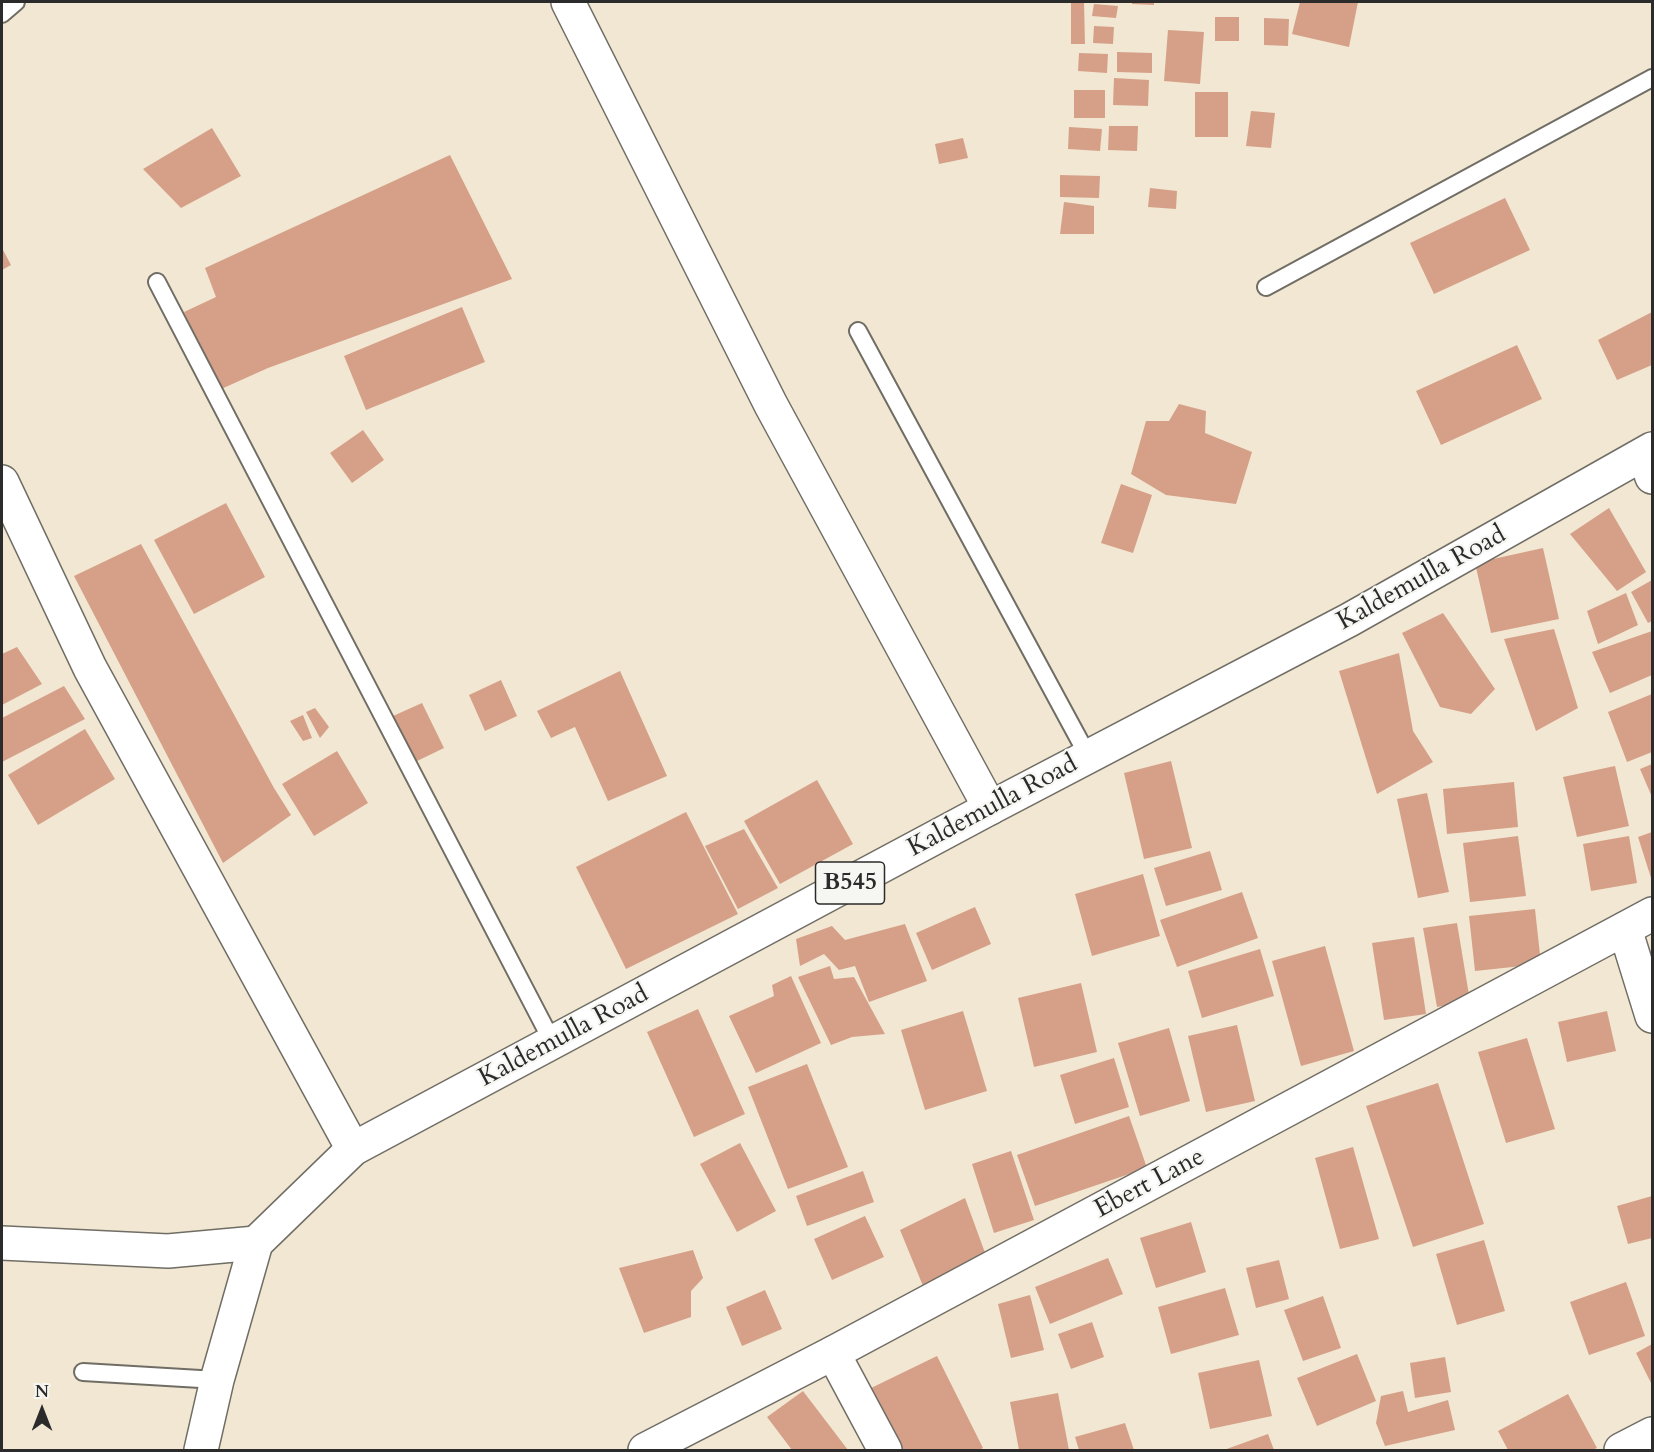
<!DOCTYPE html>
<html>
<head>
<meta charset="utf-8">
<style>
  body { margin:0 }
  #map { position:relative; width:1654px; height:1452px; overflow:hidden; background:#f1e7d2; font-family:Cardo,serif }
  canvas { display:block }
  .frame { position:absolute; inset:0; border:3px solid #2b2b2b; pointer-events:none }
  .north { position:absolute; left:12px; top:1380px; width:60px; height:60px; -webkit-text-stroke:4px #f6f6f2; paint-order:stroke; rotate:0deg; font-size:16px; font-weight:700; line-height:24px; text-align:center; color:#2b2b2b }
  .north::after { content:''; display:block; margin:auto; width:21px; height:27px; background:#2b2b2b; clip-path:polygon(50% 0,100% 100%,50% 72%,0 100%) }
</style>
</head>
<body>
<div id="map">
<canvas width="1654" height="1452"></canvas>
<div class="frame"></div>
<div class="north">N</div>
</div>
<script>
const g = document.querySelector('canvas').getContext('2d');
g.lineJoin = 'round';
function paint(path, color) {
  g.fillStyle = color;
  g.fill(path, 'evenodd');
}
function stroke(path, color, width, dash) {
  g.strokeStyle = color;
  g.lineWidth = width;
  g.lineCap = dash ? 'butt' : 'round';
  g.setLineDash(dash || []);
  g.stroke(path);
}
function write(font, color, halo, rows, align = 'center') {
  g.font = font + ' Cardo,serif';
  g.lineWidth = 4.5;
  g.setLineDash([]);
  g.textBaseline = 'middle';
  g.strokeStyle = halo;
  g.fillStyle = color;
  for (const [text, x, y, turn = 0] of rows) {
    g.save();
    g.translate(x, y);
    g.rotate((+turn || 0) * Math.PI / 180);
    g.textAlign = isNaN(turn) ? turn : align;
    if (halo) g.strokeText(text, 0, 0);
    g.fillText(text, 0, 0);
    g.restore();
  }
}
const building = new Path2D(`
  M 1071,2 L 1084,2 L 1085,44 L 1071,44 Z
  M 1132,2 L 1154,2 L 1154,5 L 1132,4 Z
  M 1300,2 L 1358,2 L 1349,47 L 1292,34 Z
  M 1094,4 L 1118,6 L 1116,18 L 1092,16 Z
  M 1215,17 L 1239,17 L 1239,41 L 1215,41 Z
  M 1264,18 L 1289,19 L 1288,46 L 1264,45 Z
  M 1094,26 L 1114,27 L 1113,44 L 1093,43 Z
  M 1168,30 L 1204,32 L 1200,84 L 1164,81 Z
  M 1117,52 L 1152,53 L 1152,73 L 1117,72 Z
  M 1079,53 L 1108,54 L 1107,73 L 1078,71 Z
  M 1114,78 L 1149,80 L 1148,106 L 1113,105 Z
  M 1074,90 L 1105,90 L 1105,118 L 1074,118 Z
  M 1195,92 L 1228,92 L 1228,137 L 1195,137 Z
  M 1251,111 L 1275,113 L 1271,148 L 1246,146 Z
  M 1109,126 L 1138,126 L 1137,151 L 1108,150 Z
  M 1069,127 L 1102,129 L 1100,151 L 1068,149 Z
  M 212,128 L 241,176 L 181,208 L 143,169 Z
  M 963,138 L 968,158 L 939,164 L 935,144 Z
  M 450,155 L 512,279 L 268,368 L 219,390 L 184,312 L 216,297 L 205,268 Z
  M 1060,175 L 1100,176 L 1099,198 L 1060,197 Z
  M 1150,188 L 1177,191 L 1176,209 L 1148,207 Z
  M 1505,198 L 1530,250 L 1434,294 L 1410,243 Z
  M 1064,202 L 1094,206 L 1094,234 L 1060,234 Z
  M 2,248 L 11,265 L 2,270 Z
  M 462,307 L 485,362 L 366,410 L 344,356 Z
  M 1652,312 L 1652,365 L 1617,380 L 1598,340 Z
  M 1517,345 L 1542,399 L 1441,445 L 1416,391 Z
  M 1179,404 L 1206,411 L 1205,433 L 1252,452 L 1236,504 L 1166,495 L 1131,474 L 1146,421 L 1169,421 Z
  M 363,430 L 384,460 L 352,483 L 330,453 Z
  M 1121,484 L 1152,495 L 1133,553 L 1101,543 Z
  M 226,503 L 265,577 L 194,614 L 154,540 Z
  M 1609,508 L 1646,572 L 1617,591 L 1570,534 Z
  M 141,544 L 274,788 L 291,815 L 223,863 L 74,576 Z
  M 1543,548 L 1559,619 L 1491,633 L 1475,563 Z
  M 1652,580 L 1652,621 L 1648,623 L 1631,592 Z
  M 1626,593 L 1638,625 L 1598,644 L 1587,611 Z
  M 1443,613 L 1495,689 L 1471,714 L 1440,707 L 1402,633 Z
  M 1554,629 L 1578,708 L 1536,731 L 1504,639 Z
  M 1652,631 L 1652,675 L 1610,693 L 1592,652 Z
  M 17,647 L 42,684 L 2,705 L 2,654 Z
  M 1399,653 L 1413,731 L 1433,762 L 1377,794 L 1339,671 Z
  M 620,671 L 667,776 L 608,801 L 575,727 L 551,738 L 537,711 Z
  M 501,680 L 517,716 L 485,731 L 469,695 Z
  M 64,686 L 85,719 L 2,762 L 2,718 Z
  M 1652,694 L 1652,752 L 1627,762 L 1608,712 Z
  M 422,703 L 444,748 L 415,762 L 393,716 Z
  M 315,708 L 329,727 L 320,738 L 306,712 Z
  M 303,715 L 312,738 L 303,741 L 290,721 Z
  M 85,729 L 115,779 L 38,825 L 8,775 Z
  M 337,751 L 368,803 L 314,836 L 282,784 Z
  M 1171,761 L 1192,848 L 1144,859 L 1124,773 Z
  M 1652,764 L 1652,797 L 1640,769 Z
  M 1615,766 L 1629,826 L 1577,837 L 1563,777 Z
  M 817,780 L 853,844 L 780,884 L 744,821 Z
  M 1514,782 L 1518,827 L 1447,834 L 1443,789 Z
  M 1427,793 L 1449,892 L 1418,898 L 1397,799 Z
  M 686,812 L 738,914 L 626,969 L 576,867 Z
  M 744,829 L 778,888 L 738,909 L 705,846 Z
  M 1652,832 L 1652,881 L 1638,837 Z
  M 1518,836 L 1526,896 L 1470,902 L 1463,843 Z
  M 1629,836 L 1637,883 L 1591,891 L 1583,844 Z
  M 1210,851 L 1222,890 L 1166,906 L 1154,868 Z
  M 1143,874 L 1160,936 L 1092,956 L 1075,894 Z
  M 1242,892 L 1258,938 L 1177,967 L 1160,920 Z
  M 975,907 L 991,944 L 932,970 L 916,933 Z
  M 1535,909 L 1541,964 L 1475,971 L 1469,916 Z
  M 1457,923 L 1470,1001 L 1437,1007 L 1423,928 Z
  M 905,924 L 927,981 L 869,1002 L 855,966 L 839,970 L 824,954 L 800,966 L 796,939 L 832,926 L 845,940 Z
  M 1414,937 L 1426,1014 L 1384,1020 L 1372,943 Z
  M 1325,946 L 1354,1051 L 1301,1066 L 1272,961 Z
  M 1260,949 L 1274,996 L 1202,1018 L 1188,971 Z
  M 830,966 L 834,979 L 854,977 L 885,1034 L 852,1037 L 831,1045 L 798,977 Z
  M 791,976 L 821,1043 L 756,1073 L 729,1016 L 774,996 L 772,985 Z
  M 1081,983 L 1097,1052 L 1034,1067 L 1018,998 Z
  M 698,1009 L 745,1114 L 694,1137 L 647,1032 Z
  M 963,1011 L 987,1091 L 925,1110 L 901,1030 Z
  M 1607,1011 L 1616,1051 L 1567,1062 L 1558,1022 Z
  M 1237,1025 L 1255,1101 L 1206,1112 L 1188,1036 Z
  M 1169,1028 L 1190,1101 L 1140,1116 L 1118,1043 Z
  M 1527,1038 L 1555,1129 L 1506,1143 L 1478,1052 Z
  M 1114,1058 L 1129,1107 L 1075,1124 L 1060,1075 Z
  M 807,1064 L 848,1167 L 788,1189 L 748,1087 Z
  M 1438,1083 L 1484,1224 L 1413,1247 L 1366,1106 Z
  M 1129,1116 L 1147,1168 L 1035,1206 L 1017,1155 Z
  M 740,1143 L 776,1211 L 737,1232 L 700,1164 Z
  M 1353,1147 L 1379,1239 L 1340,1249 L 1315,1158 Z
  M 1011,1151 L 1034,1220 L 994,1233 L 972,1164 Z
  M 863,1171 L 874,1202 L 807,1226 L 796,1196 Z
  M 1652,1196 L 1652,1238 L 1628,1244 L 1617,1206 Z
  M 965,1198 L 988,1261 L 923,1286 L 900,1230 Z
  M 865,1216 L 884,1257 L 832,1280 L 814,1239 Z
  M 1191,1222 L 1206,1272 L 1156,1288 L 1140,1238 Z
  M 1484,1240 L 1505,1311 L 1457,1325 L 1436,1254 Z
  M 693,1250 L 703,1278 L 691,1291 L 691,1317 L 644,1333 L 619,1268 Z
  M 1108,1258 L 1123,1294 L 1050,1324 L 1035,1287 Z
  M 1279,1260 L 1289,1299 L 1256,1308 L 1246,1268 Z
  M 1626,1282 L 1645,1336 L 1589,1355 L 1570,1302 Z
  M 1225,1288 L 1239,1335 L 1171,1354 L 1158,1307 Z
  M 765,1290 L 782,1329 L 742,1346 L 726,1307 Z
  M 1030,1295 L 1044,1350 L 1011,1358 L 998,1304 Z
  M 1323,1296 L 1341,1348 L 1303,1361 L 1284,1310 Z
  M 1092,1322 L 1104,1357 L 1071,1369 L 1058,1334 Z
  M 1652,1344 L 1652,1385 L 1636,1353 Z
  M 1357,1354 L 1376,1401 L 1317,1426 L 1297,1378 Z
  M 937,1356 L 983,1448 L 979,1450 L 899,1450 L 869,1389 Z
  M 1445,1357 L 1451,1392 L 1415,1398 L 1410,1363 Z
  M 1259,1360 L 1272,1416 L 1210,1429 L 1198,1373 Z
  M 803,1391 L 848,1450 L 792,1450 L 767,1417 Z
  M 1403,1391 L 1408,1412 L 1448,1400 L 1455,1430 L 1385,1446 L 1376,1423 L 1381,1396 Z
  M 1058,1393 L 1069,1450 L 1019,1450 L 1010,1402 Z
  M 1568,1394 L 1597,1448 L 1592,1450 L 1508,1450 L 1498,1431 Z
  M 1125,1423 L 1134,1450 L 1079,1450 L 1075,1437 Z
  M 1268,1434 L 1274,1450 L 1224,1450 Z`);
const service = new Path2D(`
  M 2,14 L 16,2
  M 157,282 L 553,1043
  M 1266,287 L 1652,78
  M 858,331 L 1088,756
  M 83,1372 L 217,1380`);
const minor = new Path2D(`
  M 568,2 L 771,405 L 990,808
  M 1644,454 L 1652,477
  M 2,482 L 90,668 L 353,1149
  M 1625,929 L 1652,1016
  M 2,1243 L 168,1251 L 256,1243
  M 833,1353 L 885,1450
  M 1621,1450 L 1652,1434`);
const tertiary = new Path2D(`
  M 645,1450 L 833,1353 L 1652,914`);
const primary = new Path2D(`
  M 201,1450 L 217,1380 L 256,1243 L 353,1149 L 990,808 L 1349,620 L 1652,449`);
const shields = [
  [850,883,69]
];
const shieldNames = [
  ["B545",850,883]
];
const streetNames = [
  ["Kaldemulla Road",1422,579,-29],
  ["Kaldemulla Road",993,807,-28],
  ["Kaldemulla Road",564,1037,-28],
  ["Ebert Lane",1150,1184,-28]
];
paint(building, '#d6a088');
stroke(service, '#706d65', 20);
stroke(minor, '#706d65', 36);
stroke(tertiary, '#706d65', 36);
stroke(primary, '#706d65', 36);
stroke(service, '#fff', 16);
stroke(minor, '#fff', 33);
stroke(tertiary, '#fff', 33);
stroke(primary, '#fff', 33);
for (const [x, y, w] of shields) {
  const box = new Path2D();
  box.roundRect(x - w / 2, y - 21, w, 42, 4.5);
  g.fillStyle = '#f6f6f2';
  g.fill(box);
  stroke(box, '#2b2b2b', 1.5);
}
write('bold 24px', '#2b2b2b', null, shieldNames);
write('26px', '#2b2b2b', '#f6f6f2', streetNames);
</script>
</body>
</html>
